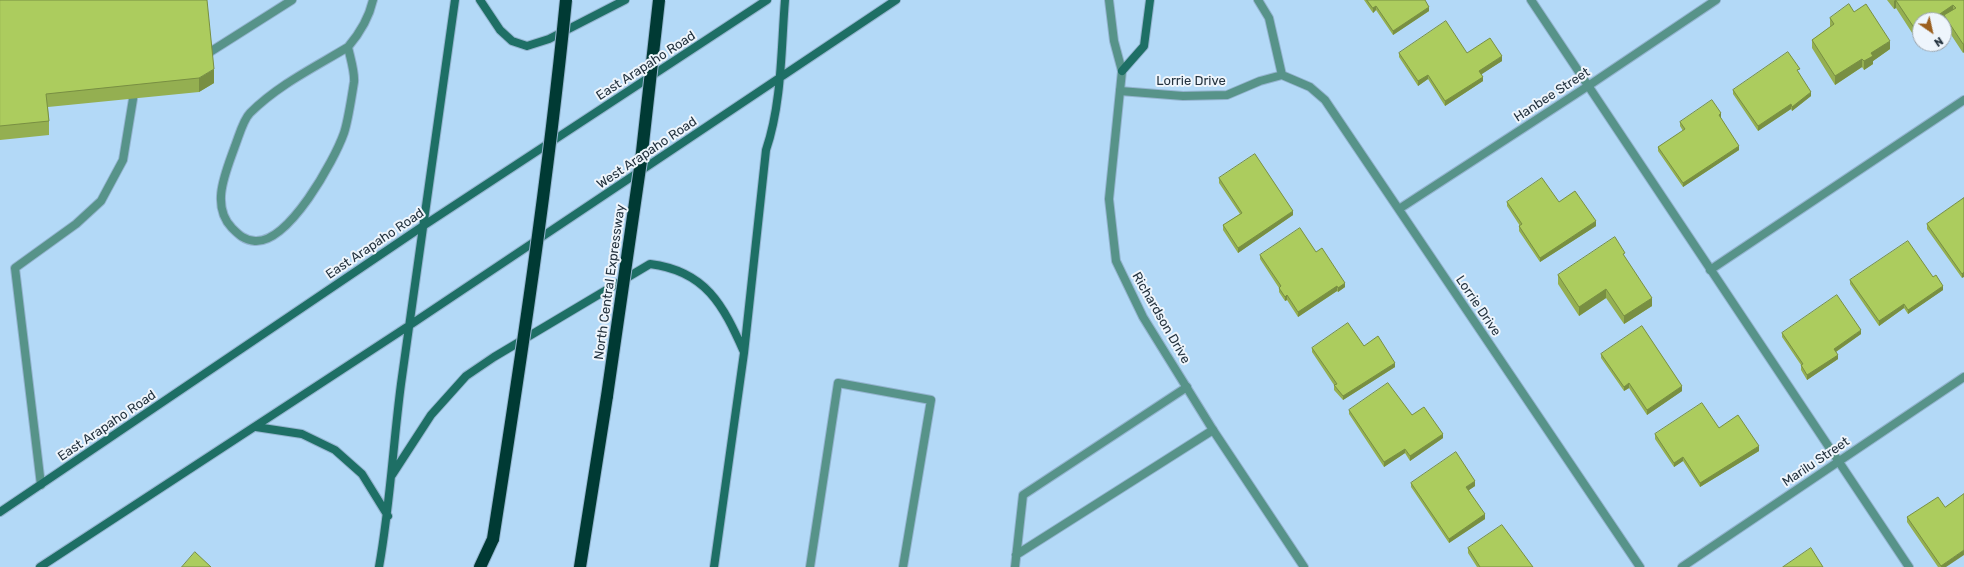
<!DOCTYPE html>
<html>
<head>
<meta charset="utf-8">
<style>
  body { margin:0 }
  #map { position:relative; width:1964px; height:567px; overflow:hidden; background:#b3d9f7; font-family:Rubik,sans-serif }
  canvas { display:block }
  .north { position:absolute; left:1912px; top:12px; width:40px; height:40px; box-sizing:border-box; background:#eef5fc; border:1px solid #9da7b0; border-radius:50%; rotate:146deg; font-size:11px; font-weight:700; line-height:16px; text-align:center; color:#24333f }
  .north::after { content:''; display:block; margin:auto; width:14px; height:18px; background:#9b6020; clip-path:polygon(50% 0,100% 100%,50% 72%,0 100%) }
</style>
</head>
<body>
<div id="map">
<canvas width="1964" height="567"></canvas>
<div class="north">N</div>
</div>
<script>
const g = document.querySelector('canvas').getContext('2d');
g.lineJoin = 'round';
function stroke(path, color, width, dash) {
  g.strokeStyle = color;
  g.lineWidth = width;
  g.lineCap = dash ? 'butt' : 'round';
  g.setLineDash(dash || []);
  g.stroke(path);
}
function paint(path, color) {
  g.fillStyle = color;
  g.fill(path, 'evenodd');
}
function write(font, color, halo, rows, align = 'center') {
  g.font = font + ' Rubik,sans-serif';
  g.lineWidth = 4;
  g.setLineDash([]);
  g.textBaseline = 'middle';
  g.strokeStyle = halo;
  g.fillStyle = color;
  for (const [text, x, y, turn = 0] of rows) {
    g.save();
    g.translate(x, y);
    g.rotate((+turn || 0) * Math.PI / 180);
    g.textAlign = isNaN(turn) ? turn : align;
    if (halo) g.strokeText(text, 0, 0);
    g.fillText(text, 0, 0);
    g.restore();
  }
}
const service = new Path2D(`
  M 1531,0 L 1909,567
  M 348,47 C 350,57 355,72 354,82 C 352,95 348,121 344,133 C 334,161 289,243 255,241 C 244,240 239,235 232,228 C 210,205 226,172 235,146 C 239,136 243,120 250,113 C 278,85 315,67 348,47 C 360,33 369,18 373,0
  M 210,52 L 292,0
  M 1710,270 L 1964,100
  M 41,485 L 15,268 L 76,224 L 101,201 L 123,160 L 133,99
  M 1016,555 L 1213,430
  M 810,567 L 838,383 L 931,400 L 903,567
  M 1015,567 L 1023,495 L 1187,387`);
const minor = new Path2D(`
  M 1258,0 L 1269,18 L 1282,75
  M 1120,91 L 1183,96 L 1227,95 L 1260,81 L 1282,75 L 1310,87 L 1325,100 L 1640,567
  M 1399,209 L 1588,86 L 1716,0
  M 1682,567 L 1964,377`);
const tertiary = new Path2D(`
  M 1109,0 L 1114,41 L 1122,71 L 1109,199 L 1116,261 L 1143,317 L 1213,430 L 1304,567`);
const secondary = new Path2D(`
  M 480,0 L 500,30 L 512,41 L 527,46 L 549,39 L 625,0
  M 1122,71 L 1144,46 L 1150,0
  M 256,427 L 302,434 L 335,450 L 362,474 L 388,516
  M 392,475 L 431,415 L 466,376 L 494,357 L 650,264 C 706,271 723,305 744,352
  M 0,512 L 423,226 L 767,0
  M 40,567 L 410,325 L 896,0
  M 379,567 C 390,506 393,445 401,384 C 419,256 437,128 455,0
  M 714,567 L 744,353 L 766,150 C 782,103 781,49 785,0`);
const motorway = new Path2D(`
  M 480,567 L 493,539
  M 580,567 L 607,396`);
const motorwayBridge = new Path2D(`
  M 607,396 L 641,161 L 659,0
  M 493,539 C 521,360 548,181 566,0`);
const wall = new Path2D(`
  M 0,0 L 214,83 L 199,92 L 48,107 L 49,121 L 49,135 L 0,140 Z
  M 1364,0 L 1425,0 L 1429,11 L 1393,35 L 1376,10 L 1373,13 Z
  M 1887,0 L 1964,0 L 1964,52 L 1963,53 L 1944,24 L 1944,20 L 1920,20 L 1920,36 L 1916,39 L 1896,8 L 1894,9 Z
  M 1854,12 L 1890,49 L 1873,61 L 1873,64 L 1864,70 L 1862,67 L 1835,85 L 1812,48 L 1812,40 L 1830,27 L 1830,18 Z
  M 1399,53 L 1502,61 L 1481,74 L 1483,81 L 1445,106 L 1428,79 L 1418,86 L 1399,57 Z
  M 1800,73 L 1799,74 L 1811,96 L 1792,111 L 1791,109 L 1758,131 L 1733,94 L 1733,90 Z
  M 1721,118 L 1739,150 L 1683,187 L 1658,151 L 1658,147 L 1683,131 L 1680,126 L 1680,122 Z
  M 1219,178 L 1293,215 L 1238,253 L 1223,230 L 1223,225 L 1240,214 L 1219,183 Z
  M 1964,198 L 1962,278 L 1927,229 L 1927,224 Z
  M 1507,202 L 1559,202 L 1596,226 L 1540,262 L 1519,231 L 1519,226 L 1520,226 L 1507,206 Z
  M 1316,252 L 1345,287 L 1338,292 L 1337,291 L 1298,317 L 1287,300 L 1285,301 L 1279,292 L 1279,288 L 1260,259 L 1260,255 Z
  M 1625,258 L 1652,306 L 1624,324 L 1606,298 L 1579,316 L 1558,284 L 1558,275 Z
  M 1933,277 L 1943,290 L 1908,314 L 1904,308 L 1879,326 L 1850,284 L 1850,280 Z
  M 1782,333 L 1861,334 L 1836,352 L 1838,359 L 1807,380 L 1801,370 L 1801,365 L 1782,337 Z
  M 1312,348 L 1395,367 L 1343,400 L 1334,390 L 1334,385 L 1312,352 Z
  M 1601,354 L 1682,391 L 1647,415 L 1629,388 L 1624,391 L 1601,358 Z
  M 1349,410 L 1412,415 L 1443,438 L 1410,461 L 1405,453 L 1384,467 L 1349,414 Z
  M 1719,428 L 1759,451 L 1700,487 L 1683,461 L 1674,467 L 1655,439 L 1655,434 Z
  M 1411,483 L 1475,486 L 1469,490 L 1485,519 L 1449,543 L 1411,487 Z
  M 1945,507 L 1946,567 L 1938,567 L 1907,522 L 1907,517 Z
  M 1468,548 L 1533,567 L 1477,567 L 1468,553 Z`);
const shadedWall = new Path2D(`
  M 1895,0 L 1896,0 L 1896,8 L 1894,9 L 1894,1 Z
  M 1953,5 L 1953,13 L 1944,15 L 1944,20 L 1931,20 Z
  M 1376,6 L 1376,10 L 1373,13 L 1373,8 Z
  M 1429,7 L 1429,11 L 1393,35 L 1393,31 Z
  M 1920,28 L 1920,36 L 1916,39 L 1916,30 Z
  M 1890,41 L 1890,49 L 1873,61 L 1873,64 L 1864,70 L 1864,61 L 1871,53 Z
  M 1963,44 L 1964,44 L 1964,52 L 1963,53 Z
  M 1502,56 L 1502,61 L 1479,76 L 1479,71 Z
  M 1862,59 L 1862,67 L 1835,85 L 1835,76 Z
  M 214,69 L 214,83 L 199,92 L 199,78 Z
  M 1428,75 L 1428,79 L 1418,86 L 1418,81 Z
  M 1483,77 L 1483,81 L 1445,106 L 1445,101 Z
  M 1811,92 L 1811,96 L 1792,111 L 1792,107 Z
  M 1791,104 L 1791,109 L 1758,131 L 1758,126 Z
  M 1721,113 L 1721,118 L 1719,119 L 1719,115 Z
  M 1739,146 L 1739,150 L 1683,187 L 1683,183 Z
  M 1293,211 L 1293,215 L 1238,253 L 1238,248 Z
  M 1596,221 L 1596,226 L 1540,262 L 1540,258 Z
  M 1964,272 L 1964,277 L 1962,278 L 1962,274 Z
  M 1345,283 L 1345,287 L 1338,292 L 1338,288 Z
  M 1337,286 L 1337,291 L 1298,317 L 1298,312 Z
  M 1943,286 L 1943,290 L 1908,314 L 1908,310 Z
  M 1606,289 L 1606,298 L 1579,316 L 1579,307 Z
  M 1287,295 L 1287,300 L 1285,301 L 1285,297 Z
  M 1652,298 L 1652,306 L 1624,324 L 1624,316 Z
  M 1904,304 L 1904,308 L 1879,326 L 1879,321 Z
  M 1861,330 L 1861,334 L 1834,353 L 1834,349 Z
  M 1838,355 L 1838,359 L 1807,380 L 1807,375 Z
  M 1395,363 L 1395,367 L 1343,400 L 1343,396 Z
  M 1629,383 L 1629,388 L 1624,391 L 1624,387 Z
  M 1682,386 L 1682,391 L 1647,415 L 1647,410 Z
  M 1443,434 L 1443,438 L 1410,461 L 1410,456 Z
  M 1759,446 L 1759,451 L 1700,487 L 1700,483 Z
  M 1405,449 L 1405,453 L 1384,467 L 1384,462 Z
  M 1683,457 L 1683,461 L 1674,467 L 1674,463 Z
  M 1475,481 L 1475,486 L 1466,492 L 1466,487 Z
  M 1485,514 L 1485,519 L 1449,543 L 1449,539 Z
  M 1964,550 L 1964,555 L 1946,567 L 1941,567 L 1941,566 Z`);
const building = new Path2D(`
  M 0,0 L 207,0 L 214,69 L 199,78 L 46,94 L 49,121 L 0,126 Z
  M 1367,0 L 1425,0 L 1429,7 L 1393,31 L 1376,6 L 1373,8 Z
  M 1896,0 L 1964,0 L 1964,44 L 1963,44 L 1944,15 L 1956,8 L 1953,5 L 1931,20 L 1920,20 L 1920,28 L 1916,30 Z
  M 1849,4 L 1854,12 L 1866,4 L 1890,41 L 1871,53 L 1873,56 L 1864,61 L 1862,59 L 1835,76 L 1812,40 L 1834,24 L 1830,18 Z
  M 1446,21 L 1467,53 L 1490,38 L 1502,56 L 1479,71 L 1483,77 L 1445,101 L 1428,75 L 1418,81 L 1399,53 Z
  M 1788,52 L 1800,69 L 1797,70 L 1811,92 L 1792,107 L 1791,104 L 1758,126 L 1733,90 Z
  M 1712,100 L 1721,113 L 1719,115 L 1739,146 L 1683,183 L 1658,147 L 1685,129 L 1680,122 Z
  M 1255,154 L 1293,211 L 1238,248 L 1223,225 L 1242,213 L 1219,178 Z
  M 1542,178 L 1559,202 L 1575,191 L 1596,221 L 1540,258 L 1519,226 L 1522,224 L 1507,202 Z
  M 1964,198 L 1964,272 L 1962,274 L 1927,224 Z
  M 1300,228 L 1316,252 L 1322,248 L 1345,283 L 1338,288 L 1337,286 L 1298,312 L 1287,295 L 1285,297 L 1279,288 L 1281,286 L 1260,255 Z
  M 1615,237 L 1625,253 L 1623,254 L 1652,298 L 1624,316 L 1606,289 L 1579,307 L 1558,275 Z
  M 1908,241 L 1933,277 L 1936,275 L 1943,286 L 1908,310 L 1904,304 L 1879,321 L 1850,280 Z
  M 1837,295 L 1861,330 L 1834,349 L 1838,355 L 1807,375 L 1801,365 L 1803,364 L 1782,333 Z
  M 1348,323 L 1364,346 L 1378,336 L 1395,363 L 1343,396 L 1334,385 L 1337,384 L 1312,348 Z
  M 1642,326 L 1682,386 L 1647,410 L 1629,383 L 1624,387 L 1601,354 Z
  M 1388,383 L 1412,415 L 1424,407 L 1443,434 L 1410,456 L 1405,449 L 1384,462 L 1349,410 Z
  M 1702,403 L 1719,428 L 1738,415 L 1759,446 L 1700,483 L 1683,457 L 1674,463 L 1655,434 Z
  M 1456,452 L 1475,481 L 1466,487 L 1485,514 L 1449,539 L 1411,483 Z
  M 1964,494 L 1964,550 L 1941,566 L 1907,517 L 1938,497 L 1945,507 Z
  M 1502,525 L 1533,567 L 1480,567 L 1468,548 Z
  M 1811,548 L 1823,567 L 1783,567 Z
  M 195,552 L 211,567 L 182,567 Z`);
const streetNames = [
  ["East Arapaho Road",646,66,-33],
  ["Lorrie Drive",1191,81],
  ["Hanbee Street",1552,95,-33],
  ["West Arapaho Road",647,153,-34],
  ["East Arapaho Road",375,244,-34],
  ["North Central Expressway",610,282,-82],
  ["Lorrie Drive",1478,306,56],
  ["Richardson Drive",1161,318,60],
  ["East Arapaho Road",107,426,-34],
  ["Marilu Street",1816,462,-34]
];
stroke(service, '#94b4cf', 10);
stroke(minor, '#94b4cf', 10);
stroke(tertiary, '#94b4cf', 10);
stroke(secondary, '#94b4cf', 10);
stroke(motorway, '#94b4cf', 14);
stroke(service, '#579389', 8);
stroke(minor, '#579389', 8);
stroke(tertiary, '#579389', 8);
stroke(secondary, '#1e6f65', 8);
stroke(motorway, '#003a34', 12);
stroke(motorwayBridge, '#94b4cf', 14, []);
stroke(motorwayBridge, '#003a34', 12);
paint(wall, '#94af51');
paint(shadedWall, '#788f42');
paint(building, '#accc5e');
stroke(building, '#788f42', 1);
write('13px', '#24333f', '#eef5fc', streetNames);
</script>
</body>
</html>
